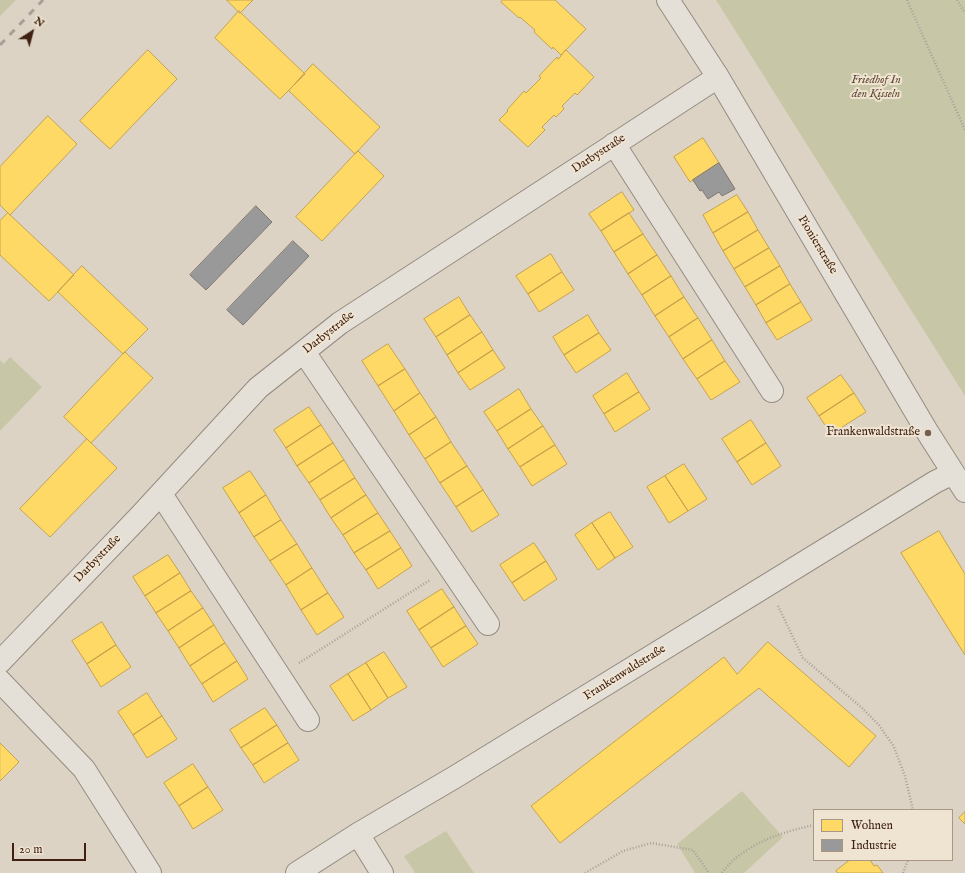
<!DOCTYPE html>
<html>
<head>
<meta charset="utf-8">
<style>
  body { margin:0 }
  #map { position:relative; width:965px; height:873px; overflow:hidden; background:#dcd3c4; font-family:"IM FELL English",serif }
  canvas { display:block }
  .legend { position:absolute; left:813px; top:809px; width:140px; height:52px; box-sizing:border-box; background:#efe4d2; border:1px solid #a99685; margin:0; padding:5px 7px; list-style:none; font-size:12px; color:#3f2011 }
  .legend li { display:flex; align-items:center; gap:8px; height:20px }
  .legend b { width:20px; border:1px solid #a99685 }
  .north { position:absolute; left:12px; top:12px; width:40px; height:40px; -webkit-text-stroke:3px #efe4d2; paint-order:stroke; rotate:36deg; font-size:11px; font-weight:700; line-height:16px; text-align:center; color:#3f2011 }
  .north::after { content:''; display:block; margin:auto; width:14px; height:18px; background:#3f2011; clip-path:polygon(50% 0,100% 100%,50% 72%,0 100%) }
  .scale { position:absolute; left:12px; top:843px; width:74px; height:18px; box-sizing:border-box; border:2px solid #3f2011; border-top:0; padding-left:5px; font-size:12px; line-height:14px; white-space:nowrap; color:#3f2011; -webkit-text-stroke:3px #efe4d2; paint-order:stroke }
</style>
</head>
<body>
<div id="map">
<canvas width="965" height="873"></canvas>
<ul class="legend">
<li><b style="height:11px;background:#ffd966"></b>Wohnen</li>
<li><b style="height:11px;background:#999"></b>Industrie</li>
</ul>
<div class="north">N</div>
<div class="scale">20 m</div>
</div>
<script>
const g = document.querySelector('canvas').getContext('2d');
g.lineJoin = 'round';
function paint(path, color) {
  g.fillStyle = color;
  g.fill(path, 'evenodd');
}
function stroke(path, color, width, dash) {
  g.strokeStyle = color;
  g.lineWidth = width;
  g.lineCap = dash ? 'butt' : 'round';
  g.setLineDash(dash || []);
  g.stroke(path);
}
function write(font, color, halo, rows, align = 'center') {
  g.font = font + ' "IM FELL English",serif';
  g.lineWidth = 4;
  g.setLineDash([]);
  g.textBaseline = 'middle';
  g.strokeStyle = halo;
  g.fillStyle = color;
  for (const [text, x, y, turn = 0] of rows) {
    g.save();
    g.translate(x, y);
    g.rotate((+turn || 0) * Math.PI / 180);
    g.textAlign = isNaN(turn) ? turn : align;
    if (halo) g.strokeText(text, 0, 0);
    g.fillText(text, 0, 0);
    g.restore();
  }
}
const green = new Path2D(`
  M 0,0 L 16,0 L 0,16 Z
  M 716,0 L 965,0 L 965,396 Z
  M 10,357 L 42,387 L 0,431 L 0,360 L 4,364 Z
  M 742,791 L 783,837 L 744,873 L 695,873 L 677,844 Z
  M 446,831 L 474,873 L 415,873 L 404,856 Z`);
const homes = new Path2D(`
  M 227,0 L 253,0 L 240,13 Z
  M 503,0 L 555,0 L 586,29 L 561,55 L 553,47 L 552,49 L 534,32 L 535,30 L 520,17 L 519,18 L 501,2 Z
  M 239,11 L 305,74 L 280,99 L 215,38 Z
  M 148,50 L 177,79 L 110,149 L 80,121 Z
  M 566,50 L 594,77 L 577,95 L 575,93 L 562,106 L 564,109 L 556,117 L 554,115 L 542,127 L 545,130 L 528,147 L 499,120 L 508,111 L 507,110 L 524,91 L 526,93 L 541,78 L 539,76 L 557,57 L 558,59 Z
  M 313,64 L 380,127 L 355,154 L 289,91 Z
  M 48,116 L 77,144 L 10,215 L 0,205 L 0,167 Z
  M 703,138 L 719,163 L 690,182 L 674,157 Z
  M 358,151 L 384,176 L 322,241 L 296,217 Z
  M 622,192 L 634,210 L 601,231 L 589,214 Z
  M 737,195 L 748,212 L 713,233 L 703,215 Z
  M 748,212 L 758,230 L 723,251 L 713,233 Z
  M 8,213 L 74,275 L 49,301 L 0,255 L 0,221 Z
  M 629,213 L 643,234 L 614,252 L 601,231 Z
  M 758,230 L 769,248 L 734,269 L 723,251 Z
  M 643,234 L 657,255 L 628,274 L 614,252 Z
  M 769,248 L 780,266 L 745,287 L 734,269 Z
  M 551,254 L 562,272 L 528,294 L 516,276 Z
  M 657,255 L 671,276 L 642,295 L 628,274 Z
  M 82,266 L 148,329 L 123,354 L 58,292 Z
  M 780,266 L 790,284 L 756,305 L 745,287 Z
  M 562,272 L 574,290 L 539,312 L 528,294 Z
  M 671,276 L 684,297 L 655,316 L 642,295 Z
  M 790,284 L 801,302 L 766,323 L 756,305 Z
  M 459,297 L 470,315 L 436,337 L 424,319 Z
  M 684,297 L 698,318 L 669,337 L 655,316 Z
  M 801,302 L 812,320 L 777,340 L 766,323 Z
  M 470,315 L 482,332 L 447,355 L 436,337 Z
  M 588,315 L 599,333 L 564,355 L 553,337 Z
  M 698,318 L 712,340 L 683,359 L 669,337 Z
  M 482,332 L 493,350 L 458,373 L 447,355 Z
  M 599,333 L 611,350 L 576,373 L 564,355 Z
  M 712,340 L 725,361 L 697,379 L 683,359 Z
  M 388,344 L 405,369 L 378,386 L 362,361 Z
  M 493,350 L 505,368 L 470,390 L 458,373 Z
  M 125,352 L 153,378 L 91,443 L 64,417 Z
  M 725,361 L 740,382 L 711,400 L 697,379 Z
  M 405,369 L 420,393 L 394,411 L 378,386 Z
  M 627,373 L 639,392 L 604,414 L 593,396 Z
  M 841,375 L 854,393 L 819,416 L 807,398 Z
  M 519,389 L 531,409 L 497,431 L 484,412 Z
  M 639,392 L 650,409 L 615,432 L 604,414 Z
  M 420,393 L 436,417 L 409,435 L 394,411 Z
  M 854,393 L 866,412 L 831,434 L 819,416 Z
  M 309,407 L 321,425 L 286,448 L 274,430 Z
  M 531,409 L 543,426 L 508,449 L 497,431 Z
  M 436,417 L 451,442 L 425,459 L 409,435 Z
  M 751,420 L 766,443 L 737,462 L 722,439 Z
  M 321,425 L 333,443 L 297,466 L 286,448 Z
  M 543,426 L 555,445 L 520,467 L 508,449 Z
  M 87,439 L 117,468 L 50,537 L 20,509 Z
  M 451,442 L 467,466 L 440,483 L 425,459 Z
  M 333,443 L 344,460 L 309,483 L 297,466 Z
  M 766,443 L 781,466 L 752,485 L 737,462 Z
  M 555,445 L 567,464 L 532,486 L 520,467 Z
  M 344,460 L 355,478 L 320,500 L 309,483 Z
  M 684,464 L 707,499 L 688,511 L 665,476 Z
  M 467,466 L 483,490 L 456,507 L 440,483 Z
  M 250,471 L 266,495 L 239,513 L 223,488 Z
  M 665,476 L 688,511 L 669,523 L 647,487 Z
  M 355,478 L 366,495 L 331,518 L 320,500 Z
  M 483,490 L 499,515 L 472,532 L 456,507 Z
  M 266,495 L 281,520 L 254,537 L 239,513 Z
  M 366,495 L 378,513 L 343,535 L 331,518 Z
  M 610,512 L 633,547 L 615,558 L 592,523 Z
  M 378,513 L 390,531 L 354,553 L 343,535 Z
  M 281,520 L 297,544 L 270,561 L 254,537 Z
  M 592,523 L 615,558 L 598,570 L 575,535 Z
  M 390,531 L 401,548 L 366,570 L 354,553 Z
  M 939,531 L 965,574 L 965,655 L 901,553 Z
  M 534,543 L 546,561 L 512,583 L 500,565 Z
  M 297,544 L 312,568 L 286,585 L 270,561 Z
  M 401,548 L 412,566 L 378,589 L 366,570 Z
  M 168,555 L 180,573 L 145,596 L 133,577 Z
  M 546,561 L 557,579 L 524,601 L 512,583 Z
  M 312,568 L 328,593 L 301,610 L 286,585 Z
  M 180,573 L 191,591 L 156,613 L 145,596 Z
  M 442,589 L 454,607 L 419,630 L 407,611 Z
  M 191,591 L 203,608 L 168,631 L 156,613 Z
  M 328,593 L 344,617 L 317,635 L 301,610 Z
  M 454,607 L 466,626 L 431,648 L 419,630 Z
  M 203,608 L 214,625 L 179,648 L 168,631 Z
  M 102,622 L 116,645 L 87,664 L 72,641 Z
  M 214,625 L 225,643 L 190,666 L 179,648 Z
  M 466,626 L 478,644 L 443,667 L 431,648 Z
  M 768,642 L 876,736 L 849,767 L 759,688 L 560,843 L 531,806 L 724,657 L 737,674 Z
  M 225,643 L 237,661 L 202,684 L 190,666 Z
  M 116,645 L 131,667 L 101,687 L 87,664 Z
  M 384,652 L 407,687 L 388,698 L 366,663 Z
  M 237,661 L 248,679 L 213,702 L 202,684 Z
  M 366,663 L 388,698 L 371,710 L 348,674 Z
  M 348,674 L 371,710 L 353,721 L 330,686 Z
  M 147,693 L 162,716 L 133,735 L 118,712 Z
  M 265,708 L 277,725 L 241,748 L 230,730 Z
  M 162,716 L 177,739 L 147,758 L 133,735 Z
  M 277,725 L 288,743 L 253,765 L 241,748 Z
  M 0,743 L 19,762 L 0,781 Z
  M 288,743 L 299,760 L 264,783 L 253,765 Z
  M 193,764 L 208,787 L 179,806 L 164,783 Z
  M 208,787 L 223,810 L 193,829 L 179,806 Z
  M 965,812 L 965,824 L 959,818 Z
  M 850,860 L 870,860 L 874,866 L 877,865 L 883,873 L 838,873 L 836,871 Z`);
const industry = new Path2D(`
  M 719,163 L 735,189 L 722,196 L 719,192 L 708,199 L 702,190 L 700,191 L 693,180 Z
  M 256,206 L 272,222 L 206,290 L 190,275 Z
  M 293,241 L 309,256 L 243,325 L 227,310 Z`);
const path = new Path2D(`
  M 907,0 L 965,130
  M 957,0 L 965,13
  M 778,606 L 803,658 L 861,707 L 879,725 L 894,747 L 905,776 L 913,810
  M 299,663 L 430,580
  M 585,873 L 623,851 L 651,843 L 693,850 L 709,873
  M 722,873 C 742,845 781,832 814,825
  M 903,873 L 908,860`);
const minor = new Path2D(`
  M 668,0 L 718,77 L 928,433 L 965,491
  M 614,144 L 772,391
  M 304,352 L 488,624
  M 161,494 L 308,720
  M 0,662 L 140,516 L 258,388 L 340,323 L 718,77
  M 0,681 L 84,769 L 150,873
  M 358,834 L 382,873
  M 297,873 L 358,834 L 455,777 L 935,482 L 953,473`);
const rail = new Path2D(`
  M 0,45 L 43,0`);
const markers = [
  [928,433,4,"#765f50"]
];
const parkNames = [
  ["Friedhof In",876,81],
  ["den Kisseln",876,95]
];
const streetNames = [
  ["Darbystraße",599,154,-33],
  ["Pionierstraße",817,245,59],
  ["Darbystraße",329,333,-38],
  ["Darbystraße",98,559,-46],
  ["Frankenwaldstraße",625,673,-32]
];
const poiNames = [
  ["Frankenwaldstraße",920,433]
];
paint(green, '#c7c7a7');
paint(homes, '#ffd966');
stroke(homes, '#c5a24c', 1);
paint(industry, '#999');
stroke(industry, '#7e7570', 1);
stroke(minor, '#948b81', 24);
stroke(path, '#a6a099', 2.5, [1, 2]);
stroke(minor, '#e4e0d8', 22);
stroke(rail, '#a6a099', 3, [7, 7]);
for (const [x, y, r, color] of markers) {
  const dot = new Path2D();
  dot.arc(x, y, r, 0, 2 * Math.PI);
  g.fillStyle = color;
  g.fill(dot);
  stroke(dot, '#efe4d2', 1.5);
}
write('italic 12px', '#5d4730', '#efe4d2', parkNames);
write('12px', '#3f2011', '#efe4d2', streetNames);
write('12px', '#3f2011', '#efe4d2', poiNames, 'right');
</script>
</body>
</html>
